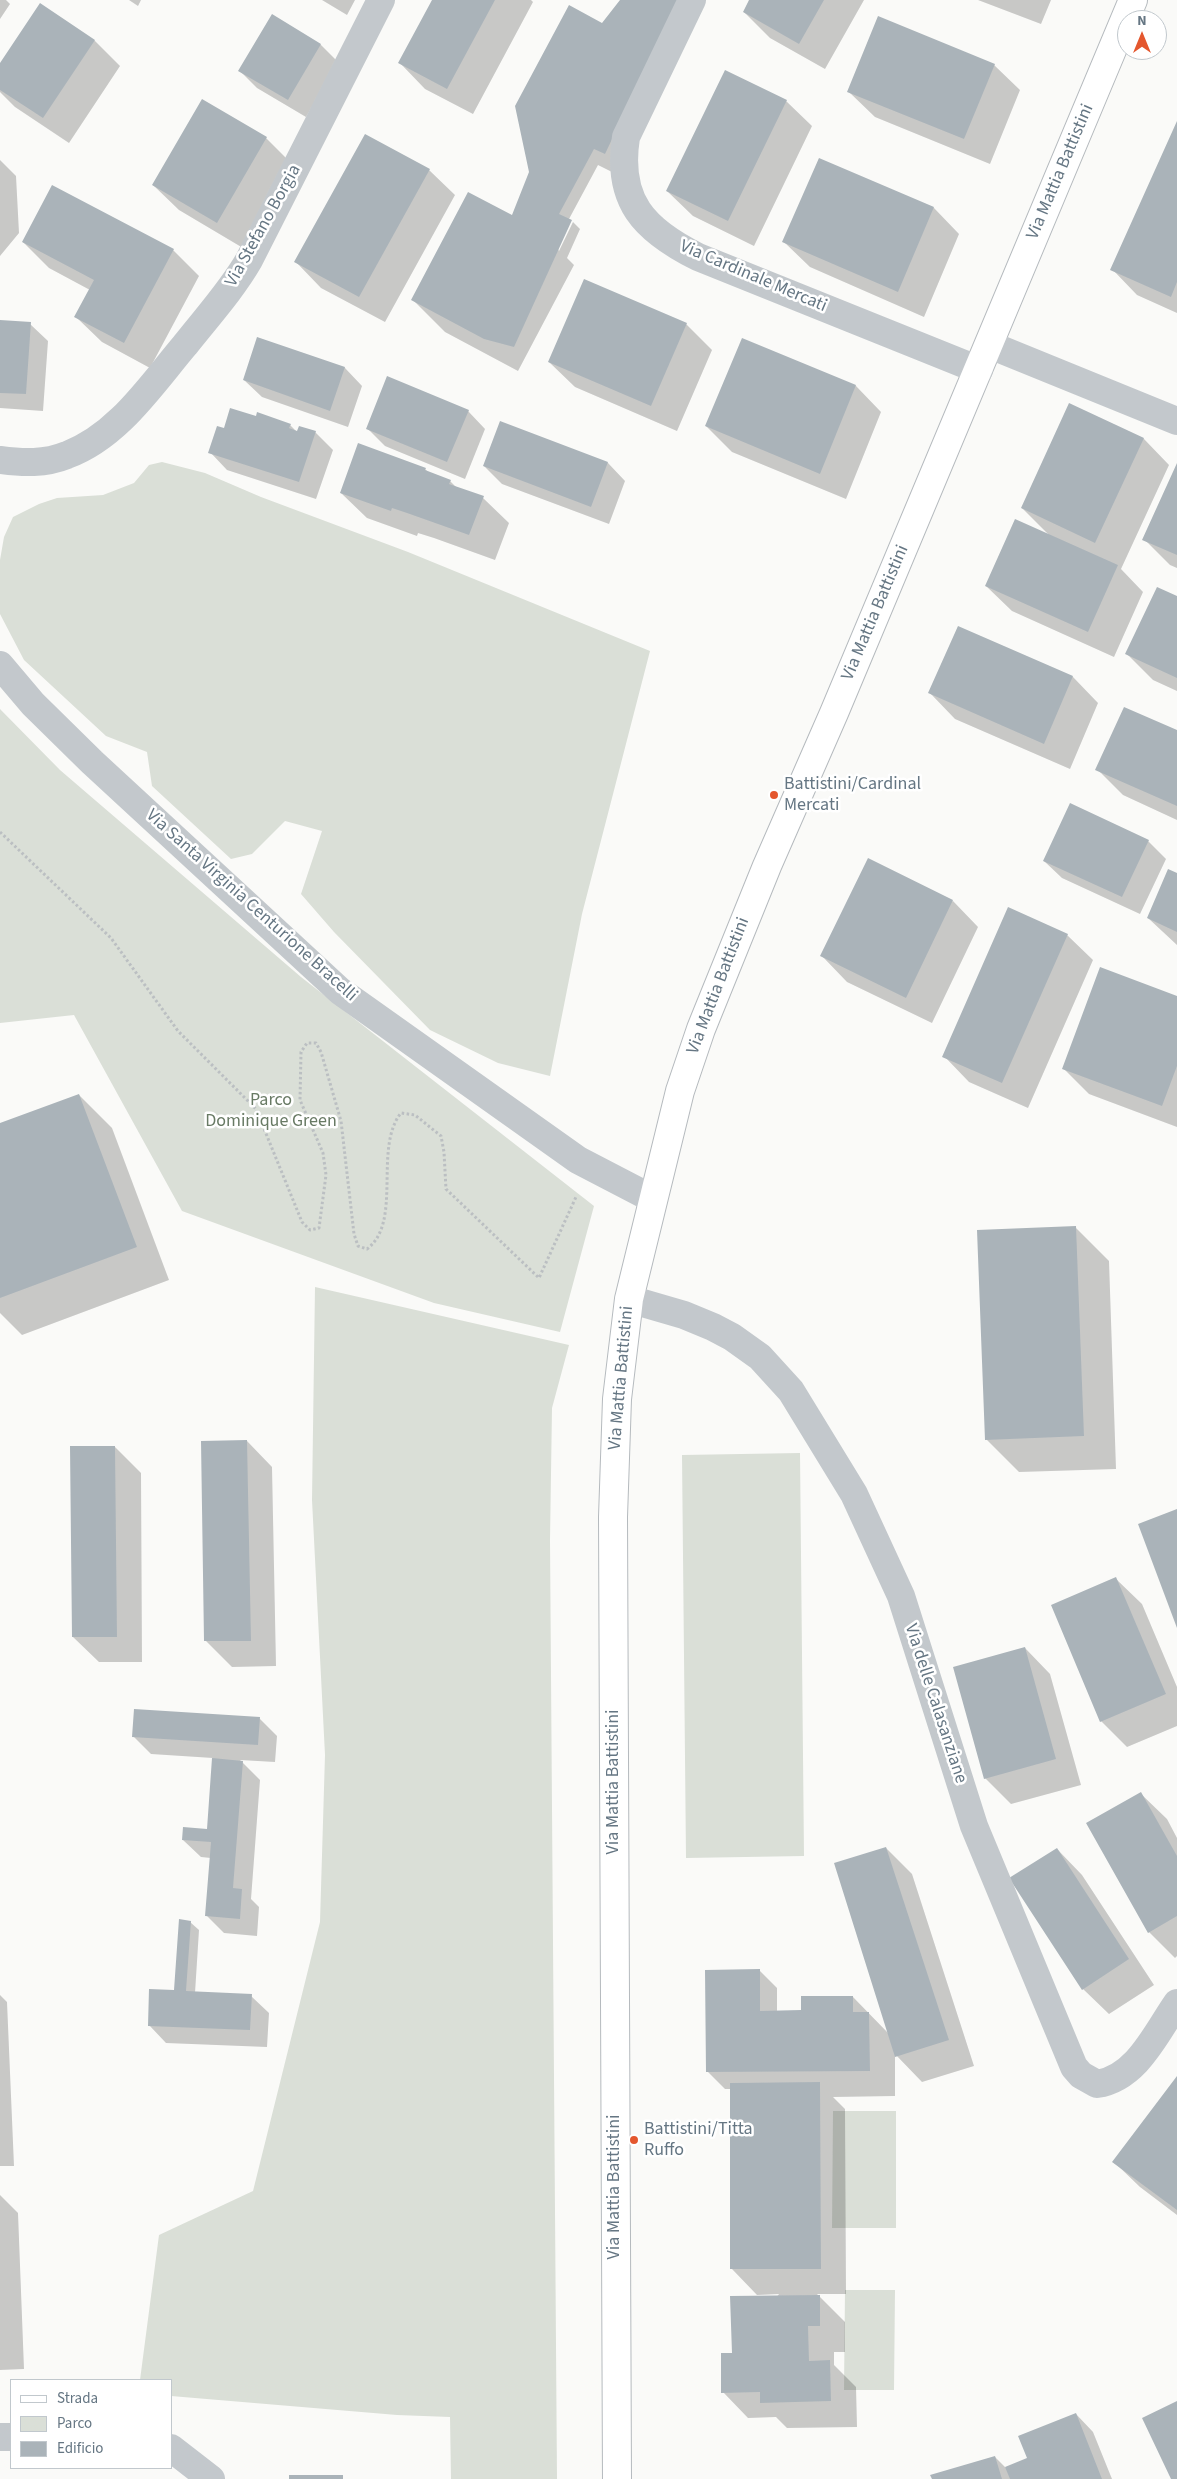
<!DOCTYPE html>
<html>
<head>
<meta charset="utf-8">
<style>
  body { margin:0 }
  #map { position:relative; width:1177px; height:2479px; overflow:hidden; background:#fafaf8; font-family:"Source Sans 3",sans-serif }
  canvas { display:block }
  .legend { position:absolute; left:10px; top:2379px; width:162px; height:90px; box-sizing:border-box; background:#fff; border:1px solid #c1c8cd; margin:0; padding:6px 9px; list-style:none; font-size:15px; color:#657683 }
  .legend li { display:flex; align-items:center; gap:10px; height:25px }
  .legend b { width:25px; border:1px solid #c1c8cd }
  .north { position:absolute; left:1117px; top:10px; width:50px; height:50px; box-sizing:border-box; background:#fff; border:1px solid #c1c8cd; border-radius:50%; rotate:0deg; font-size:14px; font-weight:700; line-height:20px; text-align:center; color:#657683 }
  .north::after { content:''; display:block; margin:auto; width:18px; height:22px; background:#e4572e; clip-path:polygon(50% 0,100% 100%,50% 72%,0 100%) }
</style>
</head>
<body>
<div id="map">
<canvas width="1177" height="2479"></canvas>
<ul class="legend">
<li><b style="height:6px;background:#fff"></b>Strada</li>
<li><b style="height:14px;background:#dadfd7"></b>Parco</li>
<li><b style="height:14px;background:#aab3b9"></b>Edificio</li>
</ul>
<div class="north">N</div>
</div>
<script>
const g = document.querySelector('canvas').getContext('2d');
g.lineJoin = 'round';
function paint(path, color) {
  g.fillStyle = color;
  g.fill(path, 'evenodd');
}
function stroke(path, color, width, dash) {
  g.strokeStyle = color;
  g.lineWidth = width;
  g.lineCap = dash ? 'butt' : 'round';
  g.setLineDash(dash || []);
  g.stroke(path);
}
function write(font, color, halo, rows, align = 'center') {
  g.font = font + ' "Source Sans 3",sans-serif';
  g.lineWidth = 5;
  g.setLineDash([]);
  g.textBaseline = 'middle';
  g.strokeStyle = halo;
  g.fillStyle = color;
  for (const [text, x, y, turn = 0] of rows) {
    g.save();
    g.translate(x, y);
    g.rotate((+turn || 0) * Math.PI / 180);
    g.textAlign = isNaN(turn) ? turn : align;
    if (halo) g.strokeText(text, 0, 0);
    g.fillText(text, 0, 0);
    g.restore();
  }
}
const green = new Path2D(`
  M 162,462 L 205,473 L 261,497 L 408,552 L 650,651 L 582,914 L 550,1076 L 498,1063 L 430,1030 L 334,932 L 301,894 L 322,831 L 285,821 L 252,854 L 231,859 L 152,786 L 147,752 L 106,736 L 24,660 L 0,614 L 0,560 L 4,537 L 13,517 L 39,504 L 57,498 L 103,495 L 134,483 L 149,465 Z
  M 0,709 L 60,770 L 301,977 L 594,1206 L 560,1332 L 434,1303 L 182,1211 L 74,1015 L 0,1023 Z
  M 315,1287 L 569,1345 L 552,1408 L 550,1540 L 557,2479 L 451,2479 L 450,2417 L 397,2415 L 171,2396 L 171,2380 L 140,2380 L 159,2235 L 253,2191 L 320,1922 L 325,1755 L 312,1500 Z
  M 800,1453 L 804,1856 L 686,1858 L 682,1455 Z
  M 833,2111 L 896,2111 L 896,2228 L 832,2228 Z
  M 845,2290 L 895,2290 L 894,2390 L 844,2390 Z`);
const shadow = new Path2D(`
  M 0,0 L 6,0 L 10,4 L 0,19 Z
  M 129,0 L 141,0 L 138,6 Z
  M 322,0 L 355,0 L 347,15 Z
  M 433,0 L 531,0 L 533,2 L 473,114 L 425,89 L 400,63 Z
  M 621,0 L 616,174 L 598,165 L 569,219 L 558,249 L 559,251 L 573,222 L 580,229 L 567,258 L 574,265 L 518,371 L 445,332 L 412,299 L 517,219 L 602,24 Z
  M 751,0 L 864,0 L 825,69 L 770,38 L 744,12 Z
  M 978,0 L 1051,0 L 1041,24 Z
  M 41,5 L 95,41 L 120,66 L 69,143 L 15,107 L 0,92 L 0,66 Z
  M 272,16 L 321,45 L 338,62 L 306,117 L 257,88 L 240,71 Z
  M 994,65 L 1020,90 L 990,164 L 875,117 L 849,92 Z
  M 203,101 L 266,138 L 292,164 L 243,248 L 179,210 L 153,185 Z
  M 786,101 L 812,126 L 754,246 L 693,216 L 667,191 Z
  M 1177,124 L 1177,313 L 1137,295 L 1112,269 Z
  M 819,159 L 934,208 L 959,234 L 924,317 L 810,267 L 784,242 Z
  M 0,160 L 16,176 L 19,233 L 0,256 Z
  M 429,170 L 455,195 L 385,322 L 321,288 L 296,262 Z
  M 23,242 L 173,250 L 199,276 L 150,368 L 102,342 L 76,317 L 90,290 L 49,268 Z
  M 0,322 L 30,324 L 48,341 L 43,411 L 0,408 Z
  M 686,324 L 712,350 L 677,431 L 575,387 L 549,362 Z
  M 258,338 L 345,368 L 362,386 L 348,427 L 262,397 L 244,380 Z
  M 742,340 L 856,386 L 881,412 L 846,499 L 732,452 L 706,426 Z
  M 1070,405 L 1144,439 L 1169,465 L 1121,569 L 1143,592 L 1114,657 L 1012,611 L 986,586 L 1049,535 L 1022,508 Z
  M 468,411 L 485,429 L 465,479 L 385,446 L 367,428 Z
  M 257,418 L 290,425 L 298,433 L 315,432 L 333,450 L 316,499 L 227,470 L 210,452 L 225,430 Z
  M 501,423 L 608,463 L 625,481 L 609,524 L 502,484 L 484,466 Z
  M 1177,466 L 1177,568 L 1170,565 L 1144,539 Z
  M 425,469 L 429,473 L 450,481 L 457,488 L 483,498 L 509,523 L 495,560 L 434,538 L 418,533 L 417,536 L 367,518 L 341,493 Z
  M 1177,598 L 1177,691 L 1153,680 L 1127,654 Z
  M 958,627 L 1073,677 L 1098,703 L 1070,769 L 955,719 L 930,693 Z
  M 1177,732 L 1177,820 L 1123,795 L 1097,769 Z
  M 1070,805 L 1148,841 L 1166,859 L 1140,914 L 1062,878 L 1044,861 Z
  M 1177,874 L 1177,945 L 1148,918 Z
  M 953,901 L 978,927 L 932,1023 L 847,982 L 822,956 Z
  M 1067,935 L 1093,960 L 1028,1108 L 969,1082 L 944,1056 Z
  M 1177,997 L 1177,1127 L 1089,1094 L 1063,1068 Z
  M 79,1095 L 112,1128 L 169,1280 L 22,1335 L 0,1313 L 0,1125 Z
  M 1076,1228 L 1109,1261 L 1116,1469 L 1019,1472 L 986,1439 Z
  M 247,1441 L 272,1467 L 276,1666 L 232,1667 L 206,1641 Z
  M 115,1447 L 141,1473 L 142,1662 L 99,1662 L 73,1637 Z
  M 1116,1579 L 1142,1604 L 1177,1687 L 1177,1726 L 1127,1747 L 1101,1721 Z
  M 1025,1648 L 1050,1674 L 1081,1785 L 1011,1804 L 985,1778 Z
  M 259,1718 L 277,1736 L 275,1762 L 240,1760 L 260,1780 L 251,1899 L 259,1907 L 257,1936 L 224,1933 L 207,1916 L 211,1858 L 201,1857 L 183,1840 L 208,1830 L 213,1758 L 151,1754 L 134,1737 Z
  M 1141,1794 L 1167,1819 L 1177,1838 L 1177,1956 L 1175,1958 L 1149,1932 Z
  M 886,1848 L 912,1874 L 974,2066 L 922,2082 L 895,2054 L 895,2096 L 833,2097 L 845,2109 L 846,2294 L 817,2294 L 845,2322 L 845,2352 L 834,2352 L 834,2365 L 856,2387 L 857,2427 L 787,2428 L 776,2417 L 748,2418 L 723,2392 L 733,2354 L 779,2294 L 757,2295 L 732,2269 L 731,2089 L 725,2089 L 707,2071 L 759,1970 L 777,1988 L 777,2012 L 802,2011 L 853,1997 L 889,2034 Z
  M 1057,1849 L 1082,1875 L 1154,1985 L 1109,2014 L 1083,1989 Z
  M 190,1922 L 199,1930 L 195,1993 L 251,1996 L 269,2013 L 267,2047 L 166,2043 L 149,2025 L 177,1992 Z
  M 0,1995 L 7,2002 L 14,2166 L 0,2166 Z
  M 1177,2078 L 1177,2215 L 1140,2187 L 1114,2162 Z
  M 0,2195 L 18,2213 L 24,2369 L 0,2370 Z
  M 1076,2414 L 1093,2432 L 1112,2479 L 933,2479 L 995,2457 L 1006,2468 L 1029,2459 Z`);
const building = new Path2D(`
  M 432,0 L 495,0 L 447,89 L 398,63 Z
  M 620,0 L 678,0 L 605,154 L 594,149 L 559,214 L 572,220 L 514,347 L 484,339 L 411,300 L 468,192 L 512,215 L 529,172 L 515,106 L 569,5 L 602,23 Z
  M 749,0 L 824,0 L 799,44 L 743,12 Z
  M 40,3 L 95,40 L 43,118 L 0,90 L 0,63 Z
  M 272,14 L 321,44 L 288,100 L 238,71 Z
  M 878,16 L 995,64 L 964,139 L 847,92 Z
  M 725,70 L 787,100 L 728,221 L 666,191 Z
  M 202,99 L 267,137 L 217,223 L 152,185 Z
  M 1177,121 L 1177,282 L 1171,297 L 1110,270 Z
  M 365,134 L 430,169 L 359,297 L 294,262 Z
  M 819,158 L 934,207 L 898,292 L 782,242 Z
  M 52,185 L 174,249 L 124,343 L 74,317 L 94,280 L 22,242 Z
  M 584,279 L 687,323 L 651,406 L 548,362 Z
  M 0,320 L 31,322 L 26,394 L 0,393 Z
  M 257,337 L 345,367 L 330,411 L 243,380 Z
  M 742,338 L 856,385 L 820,474 L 705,426 Z
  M 387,376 L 469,410 L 447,462 L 366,429 Z
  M 1069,403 L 1144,438 L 1095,543 L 1021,508 Z
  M 230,408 L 256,416 L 257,412 L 291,424 L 289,428 L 297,431 L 299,426 L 316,431 L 299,482 L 208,453 L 217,426 L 224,428 Z
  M 500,421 L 608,462 L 591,507 L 483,466 Z
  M 358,443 L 426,468 L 425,470 L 451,480 L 449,484 L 484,496 L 469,535 L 407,513 L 392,508 L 391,511 L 340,493 Z
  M 1177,463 L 1177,555 L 1142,540 Z
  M 1015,519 L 1118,565 L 1088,632 L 985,586 Z
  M 1157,587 L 1177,596 L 1177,678 L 1125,654 Z
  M 958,626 L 1073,676 L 1044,744 L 928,693 Z
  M 1124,707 L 1177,730 L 1177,806 L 1095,770 Z
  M 1070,803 L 1149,840 L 1122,897 L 1043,861 Z
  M 868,858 L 953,900 L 906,998 L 820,956 Z
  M 1168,869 L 1177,873 L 1177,932 L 1147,918 Z
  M 1008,907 L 1068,934 L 1002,1083 L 942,1057 Z
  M 1100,967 L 1177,996 L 1177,1066 L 1162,1106 L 1062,1069 Z
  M 79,1094 L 137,1247 L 0,1298 L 0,1123 Z
  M 1076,1226 L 1084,1436 L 985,1440 L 977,1230 Z
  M 247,1440 L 251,1641 L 204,1641 L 201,1441 Z
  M 70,1446 L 115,1446 L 117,1637 L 72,1637 Z
  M 1177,1509 L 1177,1628 L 1138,1524 Z
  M 1116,1577 L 1166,1694 L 1100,1722 L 1051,1605 Z
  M 1025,1647 L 1056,1759 L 984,1779 L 953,1667 Z
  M 134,1709 L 260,1717 L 258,1745 L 132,1737 Z
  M 212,1758 L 243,1761 L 233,1888 L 242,1889 L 240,1919 L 205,1916 L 211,1842 L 182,1840 L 183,1827 L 207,1829 Z
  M 1141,1792 L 1177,1856 L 1177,1916 L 1148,1933 L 1086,1823 Z
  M 886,1847 L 949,2040 L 895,2057 L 834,1863 Z
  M 1057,1848 L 1129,1959 L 1082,1990 L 1009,1878 Z
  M 179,1919 L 191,1921 L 186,1991 L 252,1994 L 250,2030 L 148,2026 L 149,1989 L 174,1990 Z
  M 760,1969 L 760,2011 L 801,2010 L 801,1996 L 853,1996 L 853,2012 L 869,2012 L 870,2071 L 706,2072 L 705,1970 Z
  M 1177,2076 L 1177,2210 L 1112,2162 Z
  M 820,2082 L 821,2269 L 730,2269 L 730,2083 Z
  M 820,2295 L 820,2326 L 808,2326 L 809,2361 L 830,2360 L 831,2401 L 760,2403 L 760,2392 L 721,2393 L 721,2353 L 732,2353 L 730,2296 Z
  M 1177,2401 L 1177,2479 L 1171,2479 L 1142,2418 Z
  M 1076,2413 L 1102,2479 L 1010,2479 L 1005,2467 L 1027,2458 L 1018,2436 Z
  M 995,2456 L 1002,2479 L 932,2479 L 930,2475 Z
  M 289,2475 L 343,2475 L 343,2479 L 289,2479 Z`);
const path = new Path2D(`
  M 0,832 L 111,938 L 178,1031 L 256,1109 L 302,1222 L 310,1230 L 319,1228 L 326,1175 L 323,1153 L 300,1100 L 301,1052 L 307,1043 L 316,1043 L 321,1052 L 341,1121 L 354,1234 L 358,1246 L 367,1249 C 403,1222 373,1148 401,1113 L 415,1115 L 441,1136 L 444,1152 L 446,1189 L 539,1278 L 576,1197`);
const minor = new Path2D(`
  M 692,0 L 626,137 C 616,201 644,230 698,257 L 979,370
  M 990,345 L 1177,421
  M 0,460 C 23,463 45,464 67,455 C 118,436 151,385 185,345 C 207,317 231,291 249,260 L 381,0
  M 0,665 L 33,704 L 92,762 L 340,991 L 578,1160 L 653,1199
  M 629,1299 L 684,1315 L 713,1327 L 732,1337 L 760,1357 L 791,1391 L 854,1494 L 901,1596 L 974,1826 L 1074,2067 L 1081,2075 L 1097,2084 C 1137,2078 1156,2033 1177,2003
  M 0,2437 L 11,2437
  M 171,2448 L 211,2479`);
const major = new Path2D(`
  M 617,2479 L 613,1517 L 617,1399 L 629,1299 L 680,1091 L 701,1029 L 767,866 L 834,713 L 1133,0`);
const markers = [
  [774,795,5,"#e4572e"],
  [634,2140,5,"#e4572e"]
];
const streetNames = [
  ["Via Mattia Battistini",1061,172,-67],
  ["Via Stefano Borgia",264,226,-61],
  ["Via Cardinale Mercati",753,277,23],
  ["Via Mattia Battistini",876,613,-67],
  ["Via Santa Virginia Centurione Bracelli",251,906,42],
  ["Via Mattia Battistini",719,986,-69],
  ["Via Mattia Battistini",622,1378,-85],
  ["Via delle Calasanziane",935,1704,72],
  ["Via Mattia Battistini",614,1782,-90],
  ["Via Mattia Battistini",615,2187,-90]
];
const poiNames = [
  ["Battistini/Cardinal",784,785],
  ["Mercati",784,806],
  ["Battistini/Titta",644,2130],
  ["Ruffo",644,2151]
];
const parkNames = [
  ["Parco",271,1101],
  ["Dominique Green",271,1122]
];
paint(green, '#dadfd7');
paint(shadow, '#0003');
paint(building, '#aab3b9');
stroke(major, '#b5babe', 30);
stroke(path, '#bbbfc2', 3, [2.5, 2.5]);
stroke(minor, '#c3c8cc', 28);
stroke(major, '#fff', 28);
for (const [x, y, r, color] of markers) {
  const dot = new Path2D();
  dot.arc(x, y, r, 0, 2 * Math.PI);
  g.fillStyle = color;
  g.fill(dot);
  stroke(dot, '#fff', 2);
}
write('18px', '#657683', '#fff', streetNames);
write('18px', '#657683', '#fff', poiNames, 'left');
write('18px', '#687a64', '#fff', parkNames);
</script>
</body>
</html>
